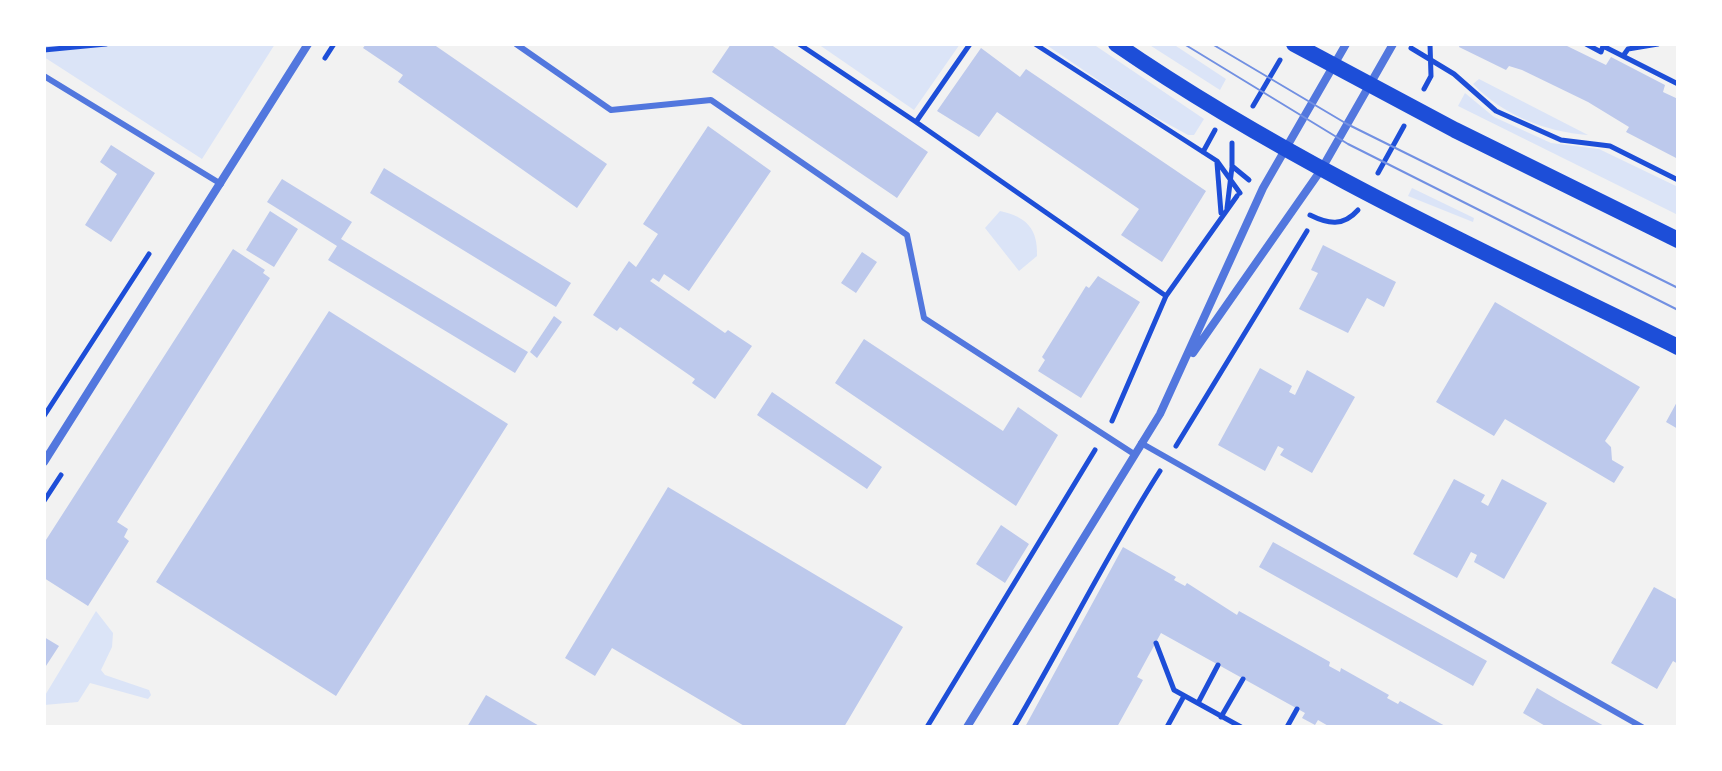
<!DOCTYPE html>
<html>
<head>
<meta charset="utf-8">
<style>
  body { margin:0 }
  #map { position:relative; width:1722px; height:771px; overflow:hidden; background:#f2f2f2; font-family:Lato,sans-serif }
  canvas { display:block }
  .frame { position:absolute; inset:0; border:46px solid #fff; pointer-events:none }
</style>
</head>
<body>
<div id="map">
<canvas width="1722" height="771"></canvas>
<div class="frame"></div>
</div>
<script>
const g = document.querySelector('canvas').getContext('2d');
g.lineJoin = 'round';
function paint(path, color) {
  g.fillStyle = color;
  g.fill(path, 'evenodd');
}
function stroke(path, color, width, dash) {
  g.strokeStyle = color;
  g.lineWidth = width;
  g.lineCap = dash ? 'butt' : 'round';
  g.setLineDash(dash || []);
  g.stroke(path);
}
const green = new Path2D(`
  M 44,44 L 275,44 L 202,159 L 44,57 Z
  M 818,44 L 960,44 L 914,110 Z
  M 1045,44 L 1093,44 L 1204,119 L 1194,135 L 1188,135 L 1141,109 Z
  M 1148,44 L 1173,44 L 1226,79 L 1220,90 Z
  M 1479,79 L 1588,135 C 1546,132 1503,115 1473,84 Z
  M 1465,93 L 1494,117 L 1551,143 L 1599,149 L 1678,187 L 1678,215 L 1458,106 Z
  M 1412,188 L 1474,218 L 1473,222 L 1408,196 Z
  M 1000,211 C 1027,217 1038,229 1037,256 L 1019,271 L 985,228 Z
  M 96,611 L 113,633 L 112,647 L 101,670 L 105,675 L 149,690 L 151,695 L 148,699 L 90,683 L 78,702 L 44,705 L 44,697 Z`);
const building = new Path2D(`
  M 366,44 L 433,44 L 607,164 L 577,208 L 398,82 L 403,75 L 363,48 Z
  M 731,44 L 770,44 L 928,152 L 897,198 L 712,72 Z
  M 1460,44 L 1563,44 L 1606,65 L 1611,57 L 1665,85 L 1663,92 L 1678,99 L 1678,159 L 1626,132 L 1629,127 L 1588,102 L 1522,70 L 1509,66 L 1506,70 L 1459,47 Z
  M 981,48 L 1020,77 L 1026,69 L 1206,191 L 1162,262 L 1121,235 L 1139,209 L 997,112 L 979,137 L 937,111 Z
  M 708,126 L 771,171 L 689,291 L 664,274 L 659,282 L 653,278 L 650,281 L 725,333 L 728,330 L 752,346 L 715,399 L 692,383 L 695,379 L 620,327 L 617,331 L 593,315 L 629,261 L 636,267 L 658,234 L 643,224 Z
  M 111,145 L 155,173 L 111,242 L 85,225 L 117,174 L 100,162 Z
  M 384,168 L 571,283 L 556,307 L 370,193 Z
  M 282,179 L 352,222 L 341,239 L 528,352 L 515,373 L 328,260 L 337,246 L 267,202 Z
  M 270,211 L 298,229 L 274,267 L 246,250 Z
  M 1323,245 L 1396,282 L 1384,307 L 1367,298 L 1348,333 L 1299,309 L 1318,273 L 1311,270 Z
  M 233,249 L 265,270 L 263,273 L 270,278 L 117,522 L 128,529 L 124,537 L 129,541 L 88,606 L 44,578 L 44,543 Z
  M 862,252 L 877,262 L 856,293 L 841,283 Z
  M 1098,276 L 1140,302 L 1081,398 L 1038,371 L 1045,360 L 1042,357 L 1086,286 L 1089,288 Z
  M 1495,302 L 1640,387 L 1605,441 L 1611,447 L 1612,460 L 1624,467 L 1614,483 L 1505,419 L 1494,436 L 1436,402 Z
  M 329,311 L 508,424 L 336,696 L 156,582 Z
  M 554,316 L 562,322 L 537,358 L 530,352 Z
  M 864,339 L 1003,431 L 1018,407 L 1058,435 L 1016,506 L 835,383 Z
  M 1260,368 L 1292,386 L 1289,392 L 1295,395 L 1307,370 L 1355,397 L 1312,473 L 1280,455 L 1284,449 L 1278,446 L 1265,471 L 1218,445 Z
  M 772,392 L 882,467 L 867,489 L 757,415 Z
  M 1678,400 L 1678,429 L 1666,422 Z
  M 1454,479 L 1485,495 L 1481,502 L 1488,506 L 1502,479 L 1547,503 L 1504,579 L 1474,562 L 1477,555 L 1471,552 L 1457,578 L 1413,554 Z
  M 668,487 L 903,627 L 844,727 L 746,727 L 612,648 L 595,676 L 565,658 Z
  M 1001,525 L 1029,544 L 1005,583 L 976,564 Z
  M 1273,542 L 1487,661 L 1473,686 L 1259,567 Z
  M 1123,547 L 1176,577 L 1174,580 L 1185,586 L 1187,583 L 1237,615 L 1239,611 L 1330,662 L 1329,666 L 1340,672 L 1341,668 L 1389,695 L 1387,698 L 1398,704 L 1400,701 L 1447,727 L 1330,727 L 1318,720 L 1315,725 L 1302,718 L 1305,713 L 1161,633 L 1137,677 L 1143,680 L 1117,727 L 1025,727 Z
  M 1654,587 L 1678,600 L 1678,664 L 1673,661 L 1657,689 L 1611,663 Z
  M 44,637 L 59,646 L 44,669 Z
  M 1537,688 L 1561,702 L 1606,727 L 1547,727 L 1523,713 Z
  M 486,695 L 541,727 L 467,727 Z`);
const path = new Path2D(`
  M 799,44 L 916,122 L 970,44
  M 1035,44 L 1217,161 L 1240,193
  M 1586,44 L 1601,52 L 1603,46 L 1678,84
  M 1411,48 L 1454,74 L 1496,111 L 1561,140 L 1610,146 L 1678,180
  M 44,50 L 106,44
  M 1623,56 L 1628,49 L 1658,44
  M 325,58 L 334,44
  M 1424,89 L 1431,76 L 1430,44
  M 1253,106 L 1280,60
  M 916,122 L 1166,296
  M 1232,143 L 1232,166 L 1249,180
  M 1203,152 L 1215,130
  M 1217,163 L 1221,213
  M 1378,173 L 1404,126
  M 1227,208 L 1232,167
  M 1310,215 C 1328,224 1343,227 1358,210
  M 44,416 L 149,254
  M 1112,421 L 1166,296 L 1237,196
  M 1176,446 L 1307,231
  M 44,501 L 61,475
  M 1156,643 L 1174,690 L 1241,727
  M 1198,703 L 1218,665
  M 1221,717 L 1243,679
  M 927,727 L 1095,450
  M 1014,727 C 1064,642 1107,554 1160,471
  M 1167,727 L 1184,696
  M 1287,727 L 1297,709`);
const service = new Path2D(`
  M 516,44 L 611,110 L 711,100 L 907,235 L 924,318 L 1134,454
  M 44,76 L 221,184
  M 1141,443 L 1642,727`);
const minor = new Path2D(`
  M 1193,353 L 1321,170 L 1393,44
  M 44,462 L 308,44
  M 967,727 L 1160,414 L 1263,188 L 1346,44`);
const secondary = new Path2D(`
  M 1116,44 C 1292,165 1487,253 1678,347
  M 1294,44 L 1455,130 L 1678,240`);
const tram = new Path2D(`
  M 1184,44 L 1348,144 L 1678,310
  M 1212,44 L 1347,124 L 1678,288`);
paint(green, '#dbe4f7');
paint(building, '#bdc9ec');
stroke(path, '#1d4ed8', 5);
stroke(service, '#5277de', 6);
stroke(minor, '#5277de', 8);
stroke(secondary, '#1d4ed8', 16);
stroke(tram, '#7290e2', 2);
</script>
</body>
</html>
